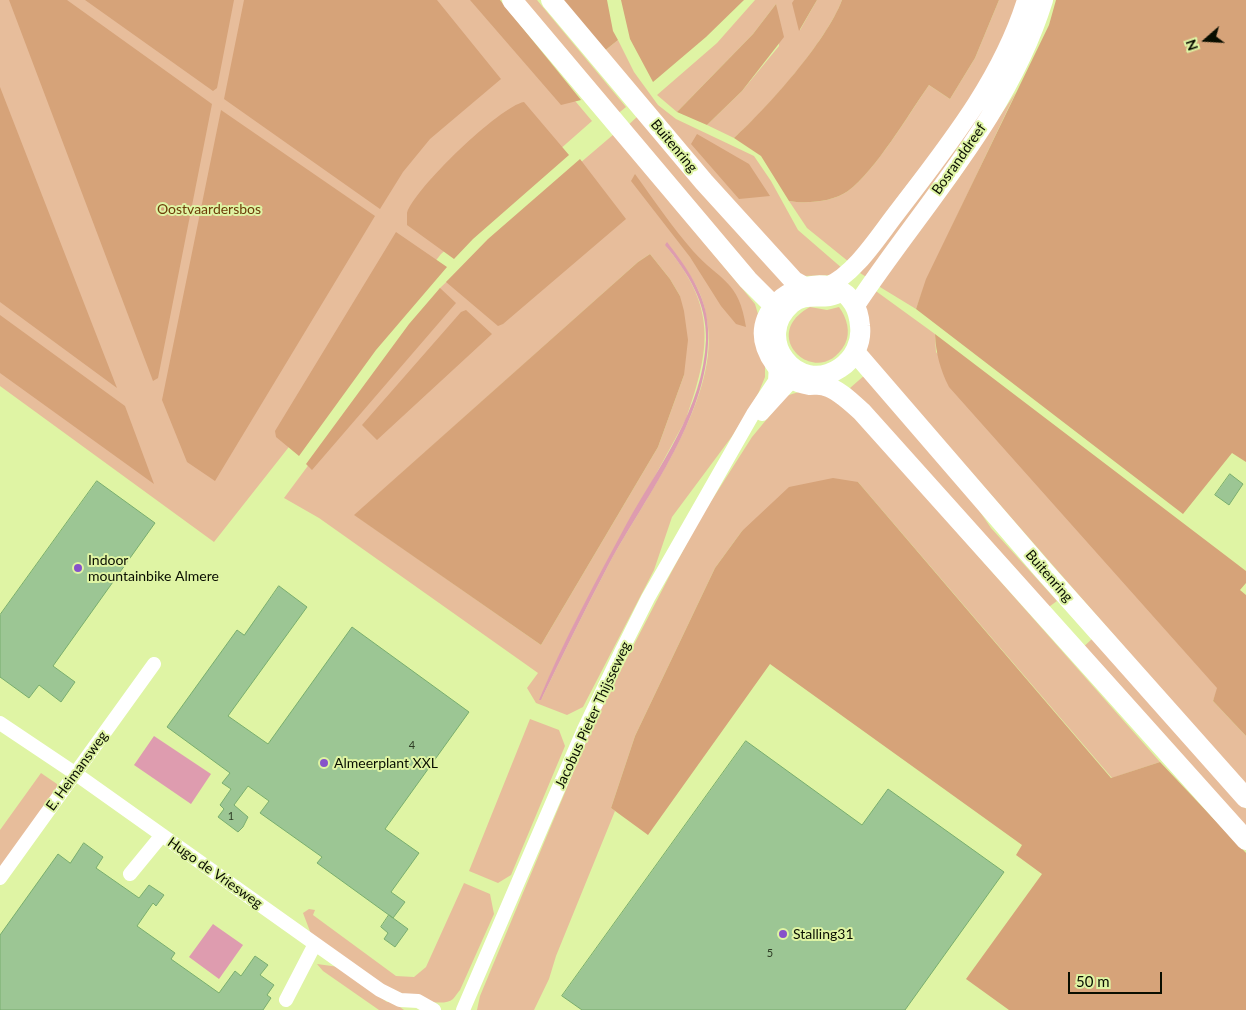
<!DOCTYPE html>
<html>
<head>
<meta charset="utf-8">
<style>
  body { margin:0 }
  #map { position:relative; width:1246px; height:1010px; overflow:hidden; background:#dff4a4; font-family:Lato,sans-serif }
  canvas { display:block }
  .north { position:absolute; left:1181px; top:15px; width:50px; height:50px; -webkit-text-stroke:4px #dff4a4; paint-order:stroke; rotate:251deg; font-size:14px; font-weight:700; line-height:20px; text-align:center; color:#090e00 }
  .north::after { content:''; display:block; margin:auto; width:18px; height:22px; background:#090e00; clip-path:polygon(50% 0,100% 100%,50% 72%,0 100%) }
  .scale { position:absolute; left:1068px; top:972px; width:94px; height:22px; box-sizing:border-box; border:2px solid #090e00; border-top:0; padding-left:6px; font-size:15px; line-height:18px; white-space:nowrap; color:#090e00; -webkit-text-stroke:4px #dff4a4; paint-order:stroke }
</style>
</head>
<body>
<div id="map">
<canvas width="1246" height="1010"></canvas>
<div class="north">N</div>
<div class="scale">50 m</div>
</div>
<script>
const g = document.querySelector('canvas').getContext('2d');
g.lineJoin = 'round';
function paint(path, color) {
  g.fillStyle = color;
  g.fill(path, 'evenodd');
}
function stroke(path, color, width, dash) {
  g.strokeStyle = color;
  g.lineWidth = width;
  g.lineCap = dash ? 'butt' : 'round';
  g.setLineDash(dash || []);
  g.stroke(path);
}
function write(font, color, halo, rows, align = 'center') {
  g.font = font + ' Lato,sans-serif';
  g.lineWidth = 4;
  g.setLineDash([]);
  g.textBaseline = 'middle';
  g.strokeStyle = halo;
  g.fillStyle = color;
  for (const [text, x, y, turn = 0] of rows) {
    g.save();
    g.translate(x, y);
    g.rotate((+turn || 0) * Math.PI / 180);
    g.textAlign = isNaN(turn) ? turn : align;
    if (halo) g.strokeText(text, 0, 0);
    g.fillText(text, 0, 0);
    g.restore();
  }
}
const green = new Path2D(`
  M 0,0 L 490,0 L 592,121 L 441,254 L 214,542 L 0,386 Z
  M 519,0 L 537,0 L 626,107 L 615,116 Z
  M 755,0 L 794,0 L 800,30 L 817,0 L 842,0 C 826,42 768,108 734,138 L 707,125 L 742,91 L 779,46 L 776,4 L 753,34 L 677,112 L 657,95 L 717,43 Z
  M 999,0 L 1021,0 L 984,82 L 926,166 L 914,176 L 849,262 L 807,228 L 789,201 C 807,204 832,202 848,191 C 875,171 909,114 929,85 L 950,99 L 975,58 Z
  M 1032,0 L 1039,0 L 1001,89 L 868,278 L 860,273 L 939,164 Z
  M 618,40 L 634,72 L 658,105 L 676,119 L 754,156 L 771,181 L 798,230 L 843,269 L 835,275 L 802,276 L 784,262 L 603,52 Z
  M 1016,92 L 927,279 L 916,309 L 875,284 L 958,179 Z
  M 638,116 L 787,282 L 786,288 L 771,298 L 625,128 Z
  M 614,134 L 755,304 L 760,321 L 765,366 L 765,377 L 758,394 L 733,435 L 672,517 L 654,570 L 583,707 L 567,715 L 536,703 L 527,688 L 538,673 L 319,518 L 284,498 L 440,288 L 490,240 ZM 665,245 C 690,273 704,289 708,327 C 717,403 644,499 609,564 C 585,609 563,655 541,700 L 548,680 L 576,621 L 686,419 C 711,347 717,307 665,245 ZM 650,254 L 670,279 L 680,296 L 684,375 L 658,447 L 541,645 L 355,515 L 638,262 Z
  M 873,289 L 935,334 L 936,352 L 1157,619 L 1218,688 L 1213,701 L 1246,736 L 1246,786 L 867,353 L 865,308 Z
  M 810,307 L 827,310 L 839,307 C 847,318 851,332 845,344 C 819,392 756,336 810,307 Z
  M 866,374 L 951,469 L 991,528 L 1057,601 L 1046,609 L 850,388 Z
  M 805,390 L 828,395 L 850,411 L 1160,762 L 1112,778 L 858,482 L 742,531 L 715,568 L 635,736 L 611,808 L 615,811 L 556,956 L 549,979 L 534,1010 L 477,1010 L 480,996 L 596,718 L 672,571 L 701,517 L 752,437 L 786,396 Z
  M 1092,639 L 1246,809 L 1246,832 L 1081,649 Z
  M 530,719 L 559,730 L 565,746 L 511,875 L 498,883 L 469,871 Z
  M 41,773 L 57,784 L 57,791 L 0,870 L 0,830 Z
  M 464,883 L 490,894 L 494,914 L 460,990 C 458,992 455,997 453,999 C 440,1010 399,993 385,986 L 311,934 L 303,913 L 309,909 L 315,910 L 313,915 L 396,976 L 414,977 L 426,967 Z
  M 317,964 L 339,967 L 387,1002 L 393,1002 L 404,1010 L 379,1010 L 323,971 Z`);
const forest = new Path2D(`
  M 9,0 L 67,0 L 212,104 L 158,378 L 153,381 Z
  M 85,0 L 234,0 L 217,88 L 213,91 Z
  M 244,0 L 437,0 L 501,79 L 430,139 L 403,172 L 380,209 L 224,99 Z
  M 470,0 L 500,0 L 581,100 L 561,105 Z
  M 560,0 L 607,0 L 613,31 L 618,40 L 603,52 Z
  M 621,0 L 744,0 L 706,37 L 653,82 L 630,39 Z
  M 794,0 L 817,0 L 799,31 L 792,3 Z
  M 842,0 L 999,0 L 975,58 L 950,99 L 929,85 C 908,115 876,170 848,191 C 832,202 807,204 789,201 L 761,156 L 734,138 C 768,107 826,42 842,0 Z
  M 1056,0 L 1246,0 L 1246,462 L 1232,453 L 1183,514 L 916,309 L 926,279 L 1049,25 Z
  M 776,4 L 784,37 L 742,91 L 707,125 L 677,112 L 753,34 Z
  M 0,87 L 117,388 L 0,302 Z
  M 524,102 L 569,155 L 473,239 L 454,259 L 407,225 C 407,221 407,216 407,213 C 414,189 500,106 524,102 Z
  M 221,110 L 375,216 L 215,481 L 187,462 L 162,400 Z
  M 697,134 L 749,164 L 770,196 L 739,199 L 691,144 Z
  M 580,159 L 626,219 L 503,324 L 498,326 L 446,282 L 488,239 Z
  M 635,174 C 654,200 672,227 693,251 C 720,281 739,280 746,327 L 736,324 L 721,306 L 690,257 L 631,181 Z
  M 396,232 L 447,267 L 376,350 L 299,456 L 276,437 L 275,431 Z
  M 650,254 L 670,279 L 680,296 L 684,311 L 688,340 L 684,375 L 658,447 L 541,645 L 354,515 L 638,262 Z
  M 440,288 L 456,303 L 312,470 L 306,464 L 409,324 Z
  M 466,310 L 492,334 L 377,440 L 362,425 L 461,312 Z
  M 0,315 L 125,406 L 154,484 L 0,373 Z
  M 935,334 L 1246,571 L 1246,583 L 1240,590 L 1246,595 L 1246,736 L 1213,701 L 1217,688 L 949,387 C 940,369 936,354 935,334 Z
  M 833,478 L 858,482 L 1111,778 L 1160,762 L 1246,853 L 1246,1010 L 1009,1010 L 966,979 L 1042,874 L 1016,855 L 1022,845 L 770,664 L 648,835 L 611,808 L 635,736 L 715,568 L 742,531 L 789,487 Z`);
const water = new Path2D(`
  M 667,242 C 687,268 707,295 708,329 C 712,412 647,494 609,564 C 585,609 563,655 541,700 L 539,700 C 564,639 596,581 627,523 C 659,466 703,409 706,340 C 707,303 688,273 665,245 Z
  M 154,736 L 211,774 L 191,804 L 134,765 Z
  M 213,924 L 243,945 L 219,979 L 189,957 Z`);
const building = new Path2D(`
  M 1230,474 L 1243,484 L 1229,505 L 1215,495 Z
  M 97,481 L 155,523 L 53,666 L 75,682 L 61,702 L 39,685 L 29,698 L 0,677 L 0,615 Z
  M 279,586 L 307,607 L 228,716 L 268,744 L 352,627 L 469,712 L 385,829 L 419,853 L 391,892 L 405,902 L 393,918 L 317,863 L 322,857 L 260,813 L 269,801 L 248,786 L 234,805 L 248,817 L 243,827 L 238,832 L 218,817 L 224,809 L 220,805 L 231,789 L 222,783 L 230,773 L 167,727 L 237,630 L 244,635 Z
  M 746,741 L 862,825 L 888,789 L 1004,872 L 905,1010 L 582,1010 L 562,996 Z
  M 84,843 L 103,857 L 96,868 L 139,898 L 149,885 L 164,895 L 156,906 L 153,903 L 137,926 L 175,953 L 171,959 L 219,993 L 235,971 L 241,976 L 255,956 L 268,965 L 260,975 L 274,985 L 267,995 L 271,998 L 263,1010 L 0,1010 L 0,935 L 58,854 L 70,863 Z
  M 389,915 L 408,929 L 395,947 L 384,939 L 388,933 L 381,927 Z`);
const minor = new Path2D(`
  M 762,414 L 793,380
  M 0,723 L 76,774 L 380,990 L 400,1000 L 418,1001 L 434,1010
  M 130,874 L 162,835
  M 0,878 L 154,664
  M 286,1000 L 315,944
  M 463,1010 L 584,729 L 622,650 L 648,598 L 753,414 L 775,381 L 776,365`);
const major = new Path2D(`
  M 827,286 C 854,275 878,237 895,215 C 946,148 1001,81 1026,0
  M 855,307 C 921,207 1008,117 1044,0`);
const highway = new Path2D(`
  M 512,0 L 748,280 L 774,306 L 779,318
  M 551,0 L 704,182 L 794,281 L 803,286
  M 840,292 C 825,302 806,290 791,304 C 752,338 797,397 840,368 C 854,359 862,342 860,326 C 854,247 726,296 775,364 C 783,376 796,383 810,385 C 815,385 820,384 825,386 C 838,389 852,403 862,412 L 1246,840
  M 855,352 L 1044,571 L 1246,798`);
const markers = [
  [78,568,5,"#8652ca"],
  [324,763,5,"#8652ca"],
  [783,934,5,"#8652ca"]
];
const numberNames = [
  ["4",412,745],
  ["1",231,816],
  ["5",770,953]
];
const streetNames = [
  ["Buitenring",674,146,50],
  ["Bosranddreef",959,159,-55],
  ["Buitenring",1049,576,49],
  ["Jacobus Pieter Thijsseweg",593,715,-65],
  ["E. Heimansweg",77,771,-54],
  ["Hugo de Vriesweg",215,873,35]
];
const parkNames = [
  ["Oostvaardersbos",209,209]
];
const poiNames = [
  ["Indoor",88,560],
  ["mountainbike Almere",88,576],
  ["Almeerplant XXL",334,763],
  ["Stalling31",793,934]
];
paint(green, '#e7bd9b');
paint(forest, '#d6a379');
paint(water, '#de9caf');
paint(building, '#9cc694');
stroke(building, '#78ad6e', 1);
stroke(minor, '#fff', 14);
stroke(major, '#fff', 18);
stroke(highway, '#fff', 20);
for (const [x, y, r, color] of markers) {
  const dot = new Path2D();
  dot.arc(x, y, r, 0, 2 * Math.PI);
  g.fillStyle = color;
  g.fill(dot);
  stroke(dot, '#dff4a4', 2);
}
write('11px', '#2e3c25', null, numberNames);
write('14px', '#090e00', '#dff4a4', streetNames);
write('14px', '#6c3c08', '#dff4a4', parkNames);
write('14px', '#090e00', '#dff4a4', poiNames, 'left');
</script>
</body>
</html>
